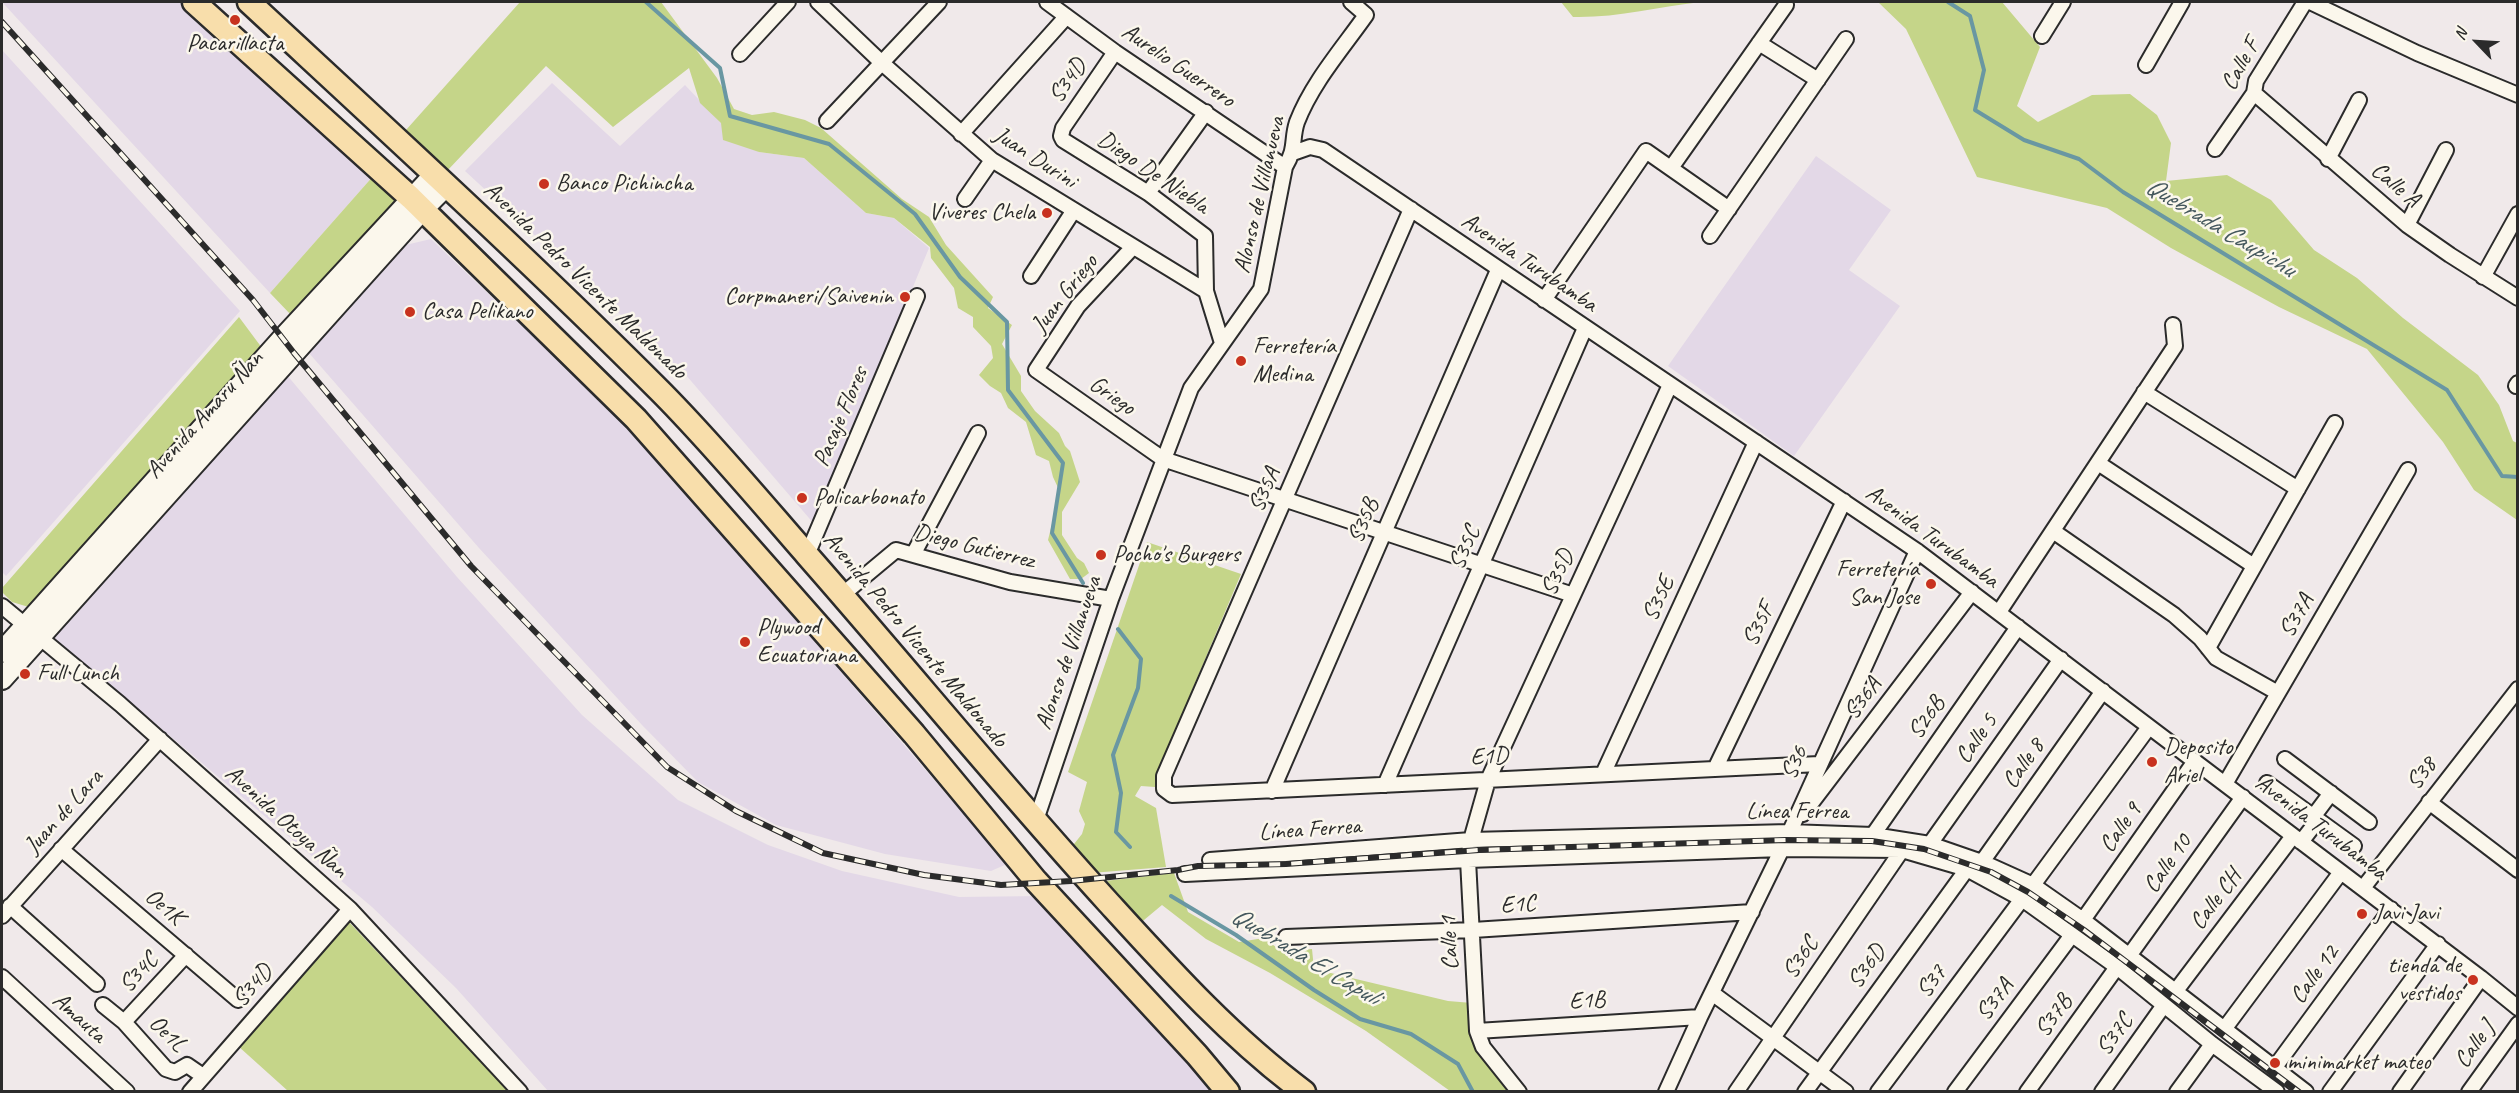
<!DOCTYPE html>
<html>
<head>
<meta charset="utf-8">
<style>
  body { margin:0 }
  #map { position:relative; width:2519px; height:1093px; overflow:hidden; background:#f0e9ea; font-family:Caveat,sans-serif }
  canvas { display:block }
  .frame { position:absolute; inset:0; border:3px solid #2b2b2b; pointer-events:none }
  .north { position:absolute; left:2447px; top:12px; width:60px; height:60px; -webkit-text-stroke:4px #fbf7ec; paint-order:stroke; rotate:295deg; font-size:16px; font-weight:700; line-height:24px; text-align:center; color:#2b2b2b }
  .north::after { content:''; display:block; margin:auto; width:21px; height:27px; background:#2b2b2b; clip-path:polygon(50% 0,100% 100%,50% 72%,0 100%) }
</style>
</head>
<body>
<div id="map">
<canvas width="2519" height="1093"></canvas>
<div class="frame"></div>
<div class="north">N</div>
</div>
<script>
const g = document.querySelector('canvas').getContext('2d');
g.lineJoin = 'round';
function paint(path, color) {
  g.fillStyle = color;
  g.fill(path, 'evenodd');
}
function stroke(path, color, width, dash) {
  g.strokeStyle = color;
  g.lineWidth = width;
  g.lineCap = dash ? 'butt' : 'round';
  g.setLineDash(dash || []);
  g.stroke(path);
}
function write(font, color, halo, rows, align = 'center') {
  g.font = font + ' Caveat,sans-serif';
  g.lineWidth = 5;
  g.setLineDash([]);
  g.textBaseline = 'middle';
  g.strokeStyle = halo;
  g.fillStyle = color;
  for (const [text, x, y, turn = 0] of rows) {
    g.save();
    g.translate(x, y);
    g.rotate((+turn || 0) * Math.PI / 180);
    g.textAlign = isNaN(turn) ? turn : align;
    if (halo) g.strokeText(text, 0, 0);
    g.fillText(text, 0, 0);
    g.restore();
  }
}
const built = new Path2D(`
  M 2,2 L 196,2 L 375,174 L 270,293 Z
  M 2,50 L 240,311 L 6,576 L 2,572 Z
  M 552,83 L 620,146 L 685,85 L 721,123 L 759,152 L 804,158 L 866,213 L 894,218 L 929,248 L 815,525 L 685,374 L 465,171 Z
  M 1816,156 L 1891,210 L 1849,270 L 1900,306 L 1794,456 L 1668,366 Z
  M 431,239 L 634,433 L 1007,864 L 991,871 L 885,854 L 776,825 L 698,782 L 642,725 L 479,548 L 302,345 L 397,247 Z
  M 281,368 L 457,577 L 582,715 L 678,800 L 768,845 L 842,871 L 959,897 L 1041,896 L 1221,1091 L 548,1091 L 456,988 L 372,907 L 53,637 Z`);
const green = new Path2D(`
  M 520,2 L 661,2 L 717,78 L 734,109 L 752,115 L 774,112 L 805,120 L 821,128 L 902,199 L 929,217 L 946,245 L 993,297 L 988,308 L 1012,325 L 1002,344 L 1021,376 L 1021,391 L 1035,411 L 1059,433 L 1065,446 L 1070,451 L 1080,482 L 1062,512 L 1062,535 L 1077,558 L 1084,563 L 1089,573 L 1081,579 L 1070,579 L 1048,540 L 1060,492 L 1053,477 L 1049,461 L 1036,455 L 1026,422 L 1008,408 L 1001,393 L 990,386 L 979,375 L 993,358 L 991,346 L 973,327 L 973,317 L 958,308 L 954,288 L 931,258 L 930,247 L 894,218 L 866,213 L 804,158 L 759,152 L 723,140 L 721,123 L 700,103 L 689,68 L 613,127 L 546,66 L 447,171 L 406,130 Z
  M 1561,2 L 1701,2 C 1658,7 1616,18 1573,17 Z
  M 1878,2 L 2002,2 L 2040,47 L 2017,106 L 2038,122 L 2092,95 L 2130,94 L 2157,115 L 2171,143 L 2166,181 L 2227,175 L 2271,200 L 2314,250 L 2357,278 L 2403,318 L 2478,375 L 2499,405 L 2513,441 L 2517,443 L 2517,520 L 2474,490 L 2443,442 L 2367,349 L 2279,307 L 2171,248 L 2107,208 L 1977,177 L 1906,29 Z
  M 375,174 L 396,199 L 292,316 L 270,293 Z
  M 239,317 L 262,348 L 32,608 L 12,602 L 2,592 L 2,588 Z
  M 1147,542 L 1241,574 L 1190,695 L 1155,787 L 1141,786 L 1135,796 L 1156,808 L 1166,867 L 1091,873 L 1070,849 L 1082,834 L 1085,824 L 1079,811 L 1087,782 L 1068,772 Z
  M 1174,873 L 1188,912 L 1239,942 L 1264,938 L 1281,951 L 1312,949 L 1314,969 L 1448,1001 L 1472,1003 L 1476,1048 L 1514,1091 L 1450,1091 L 1366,1031 L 1270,973 L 1206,939 L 1162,905 L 1138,925 L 1096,882 Z
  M 349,922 L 508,1091 L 288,1091 L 238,1046 Z`);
const stream = new Path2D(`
  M 646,2 L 720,68 L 730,116 L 829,144 L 915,214 L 960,277 L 1007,322 L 1008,390 L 1063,463 L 1052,533 L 1083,583
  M 1948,2 L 1970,16 L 1984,70 L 1975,110 L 2024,140 L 2079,159 L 2123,192 L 2447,390 L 2502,476 L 2518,477
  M 1118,629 L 1141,659 L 1138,688 L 1113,755 L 1121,793 L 1116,832 L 1130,847
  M 1171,896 L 1236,935 L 1314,990 L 1360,1019 L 1411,1034 L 1458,1064 L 1473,1092`);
const street = new Path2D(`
  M 818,2 L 882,63 L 992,160 L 1206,291 L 1222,343
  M 1047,2 L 1115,52 L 1285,167
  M 2310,2 L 2417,53 L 2518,95
  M 2042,36 L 2063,2
  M 1759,43 L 1818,80
  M 1115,52 L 1063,128 L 1061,136 L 1063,140 L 1148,193 L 1205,236 L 1206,291
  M 740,54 L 788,2
  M 2146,65 L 2182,2
  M 2254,93 L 2407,225 L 2450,255 L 2518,298
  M 827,121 L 939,2
  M 961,134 L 1066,17
  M 2215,149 L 2254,93 L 2256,81 L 2305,2
  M 1293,153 L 1310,147 L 1323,150 L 1917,551 L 2481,978 L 2518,1008
  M 2328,159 L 2359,100
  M 1671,168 L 1786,5
  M 1148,193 L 1206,112
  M 965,199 L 992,160
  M 1411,209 L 1164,776 L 1164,789 L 1172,795 L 1819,764
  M 2407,225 L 2446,150
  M 1710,236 L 1846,39
  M 1133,247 L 1078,306 L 1036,370 L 1163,459 L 1573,595
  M 1031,276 L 1074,210
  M 2483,277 L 2518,214
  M 1544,300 L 1646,151 L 1729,209
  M 2516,386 L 2518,383
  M 2144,392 L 2298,489
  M 2098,463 L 2254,566
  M 2053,531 L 2174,615 L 2200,638 L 2216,658 L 2278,693
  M 914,553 L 978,433
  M 807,555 L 917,296
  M 842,595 L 896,550 L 1010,582 L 1111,599
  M 2,606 L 120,704 L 350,909 L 520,1092
  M 1999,612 L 2175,346 L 2173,325
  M 2208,648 L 2335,423
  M 2285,759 L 2369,822
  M 1715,769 L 1844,501
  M 1603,774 L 1756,442
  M 2267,783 L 2354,846
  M 2225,784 L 2408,470
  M 1385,785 L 1585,328
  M 1272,791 L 1498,270
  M 2429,802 L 2518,870
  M 1803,814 L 1972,592
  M 2313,817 L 2331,793
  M 1035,823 L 1111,599 L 1191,388 L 1261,289 L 1285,167 C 1297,147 1291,140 1297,122 C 1312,83 1342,49 1366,15 L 1351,2
  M 1873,835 L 2018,627
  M 2301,842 L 2318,820
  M 1930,844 L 2061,659
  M 61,849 L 238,1000
  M 1210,860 L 1471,840 L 1789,832 L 1873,835 L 1930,844 L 1982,862 L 2033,885 L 2083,920 L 2306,1092
  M 1982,862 L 2103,691
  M 1185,874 L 1468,860 L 1782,849 L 1902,850 L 1967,869 L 2022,899 L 2117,967 L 2212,1044 L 2277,1092
  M 2033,885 L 2149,727
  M 2363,888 L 2518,689
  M 10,906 L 97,984
  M 2,916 L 160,739
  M 2083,920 L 2195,761
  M 1286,937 L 1473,930 L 1752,912
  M 2129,956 L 2243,797
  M 2,977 L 127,1092
  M 2175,992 L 2293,836
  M 1712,993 L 1846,1092
  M 103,1005 L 124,1022 L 166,1069 L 175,1072 L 187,1065 L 203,1076
  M 124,1022 L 186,955
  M 2225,1028 L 2341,872
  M 1477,1031 L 1700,1017
  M 2275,1067 L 2391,909
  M 190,1092 L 350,909
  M 1519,1092 L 1483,1047 L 1477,1031 L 1468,860 L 1471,840 L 1488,780 L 1670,385
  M 1666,1092 L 1700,1017 L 1782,849 L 1917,551
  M 1736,1092 L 1902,850
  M 1805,1092 L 1967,869
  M 1878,1092 L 2022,899
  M 1955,1092 L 2072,935
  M 2027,1092 L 2117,967
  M 2102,1092 L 2164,1005
  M 2177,1092 L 2212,1044
  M 2330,1092 L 2438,944
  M 2400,1092 L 2481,978
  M 2469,1092 L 2518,1024`);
const secondary = new Path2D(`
  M 2,652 L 283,338 L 435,174
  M 2,679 L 422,210 L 447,185`);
const primary = new Path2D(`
  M 194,2 L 411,198 L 636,419 L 914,734 L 1036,881 L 1197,1055 L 1228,1092
  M 249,2 C 387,130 526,257 659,390 C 710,441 759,500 807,555 C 908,670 1004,788 1107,901 C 1169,969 1230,1037 1304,1092`);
const rail = new Path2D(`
  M 2,22 L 253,300 L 294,353 L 471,566 L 667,767 L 736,811 L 823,853 L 924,875 L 1001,885 L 1071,881 L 1178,870 L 1198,866 L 1286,864 L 1479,850 L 1786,840 L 1872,841 L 1924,849 L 1991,872 L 2028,892 L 2084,930 L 2299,1092`);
const markers = [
  [235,20,6,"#c8321e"],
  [544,184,6,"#c8321e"],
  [1047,213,6,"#c8321e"],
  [905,297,6,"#c8321e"],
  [410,312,6,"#c8321e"],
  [1241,361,6,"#c8321e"],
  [802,498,6,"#c8321e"],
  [1101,555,6,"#c8321e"],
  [1931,584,6,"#c8321e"],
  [745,642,6,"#c8321e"],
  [25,674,6,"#c8321e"],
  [2152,762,6,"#c8321e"],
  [2362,914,6,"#c8321e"],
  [2473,980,6,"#c8321e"],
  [2275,1063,6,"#c8321e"]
];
const poiNames = [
  ["Pacarillacta",235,44,"center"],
  ["Banco Pichincha",556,184],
  ["Viveres Chela",1035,213,"right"],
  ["Corpmaneri/Saivenin",893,297,"right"],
  ["Casa Pelikano",422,312],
  ["Ferretería",1253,347],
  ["Medina",1253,375],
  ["Policarbonato",814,498],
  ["Pocho's Burgers",1113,555],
  ["Ferretería",1919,570,"right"],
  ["San Jose",1919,598,"right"],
  ["Plywood",757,628],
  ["Ecuatoriana",757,656],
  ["Full Lunch",37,674],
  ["Deposito",2164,748],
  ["Ariel",2164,776],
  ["Javi Javi",2374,914],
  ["tienda de",2461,966,"right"],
  ["vestidos",2461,994,"right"],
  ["minimarket mateo",2287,1063]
];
const streetNames = [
  ["Calle F",2241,65,-61],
  ["Aurelio Guerrero",1178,66,34],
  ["S34D",1068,81,-55],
  ["Juan Durini",1035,158,33],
  ["Diego De Niebla",1153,173,34],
  ["Calle A",2395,185,40],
  ["Alonso de Villanueva",1260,195,-77],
  ["Avenida Turubamba",1529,263,34],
  ["Avenida Pedro Vicente Maldonado",585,281,44],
  ["Juan Griego",1065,294,-52],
  ["Griego",1112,396,35],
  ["Avenida Amaru Ñan",205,415,-48],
  ["Pasaje Flores",841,417,-67],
  ["S35A",1265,490,-66],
  ["S35B",1364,521,-67],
  ["Avenida Turubamba",1932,537,36],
  ["Diego Gutierrez",974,547,14],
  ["S35C",1465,548,-66],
  ["S35D",1558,573,-65],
  ["S35E",1659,599,-65],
  ["S37A",2297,616,-60],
  ["S35F",1759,625,-64],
  ["Avenida Pedro Vicente Maldonado",915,640,50],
  ["Alonso de Villanueva",1069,653,-71],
  ["S36A",1863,699,-53],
  ["S26B",1927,718,-55],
  ["Calle 5",1977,739,-55],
  ["E1D",1489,757,-3],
  ["S36",1795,763,-66],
  ["Calle 8",2024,764,-55],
  ["S38",2422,774,-52],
  ["Juan de Lara",64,812,-48],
  ["Línea Ferrea",1797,812],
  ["Avenida Otoya Ñan",286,822,42],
  ["Calle 9",2121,828,-55],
  ["Avenida Turubamba",2321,828,37],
  ["Línea Ferrea",1310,830,-4],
  ["Calle 10",2168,864,-55],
  ["Calle CH",2216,900,-53],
  ["E1C",1518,905,-4],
  ["Oe1K",164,907,40],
  ["Calle 1",1450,943,-93],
  ["S36C",1801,958,-56],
  ["S36D",1867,967,-54],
  ["S34C",139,973,-47],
  ["Calle 12",2315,975,-54],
  ["S37",1932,982,-53],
  ["S34D",253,986,-49],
  ["S37A",1995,1000,-53],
  ["E1B",1587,1001,-4],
  ["S37B",2054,1016,-54],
  ["Amauta",79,1018,42],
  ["Oe1L",167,1034,44],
  ["S37C",2115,1035,-54],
  ["Calle J",2475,1045,-54]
];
const waterNames = [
  ["Quebrada Caupichu",2220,228,31],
  ["Quebrada El Capuli",1305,957,31]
];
paint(built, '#e3d8e7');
paint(green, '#c5d589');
stroke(stream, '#6997a2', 4);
stroke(street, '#2b2b2b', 18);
stroke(secondary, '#2b2b2b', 24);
stroke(primary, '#2b2b2b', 27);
stroke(street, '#fbf7ec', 14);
stroke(secondary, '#fbf7ec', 20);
stroke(primary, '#f8deab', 22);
stroke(rail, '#2b2b2b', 6);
stroke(rail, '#fbf7ec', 4, [11]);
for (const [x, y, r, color] of markers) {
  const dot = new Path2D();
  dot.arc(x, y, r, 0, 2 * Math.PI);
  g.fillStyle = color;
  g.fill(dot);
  stroke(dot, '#fbf7ec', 2);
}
write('24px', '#2b2b2b', '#fbf7ec', poiNames, 'left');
write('24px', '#2b2b2b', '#fbf7ec', streetNames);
write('italic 26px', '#45585d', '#fbf7ec', waterNames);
</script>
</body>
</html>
